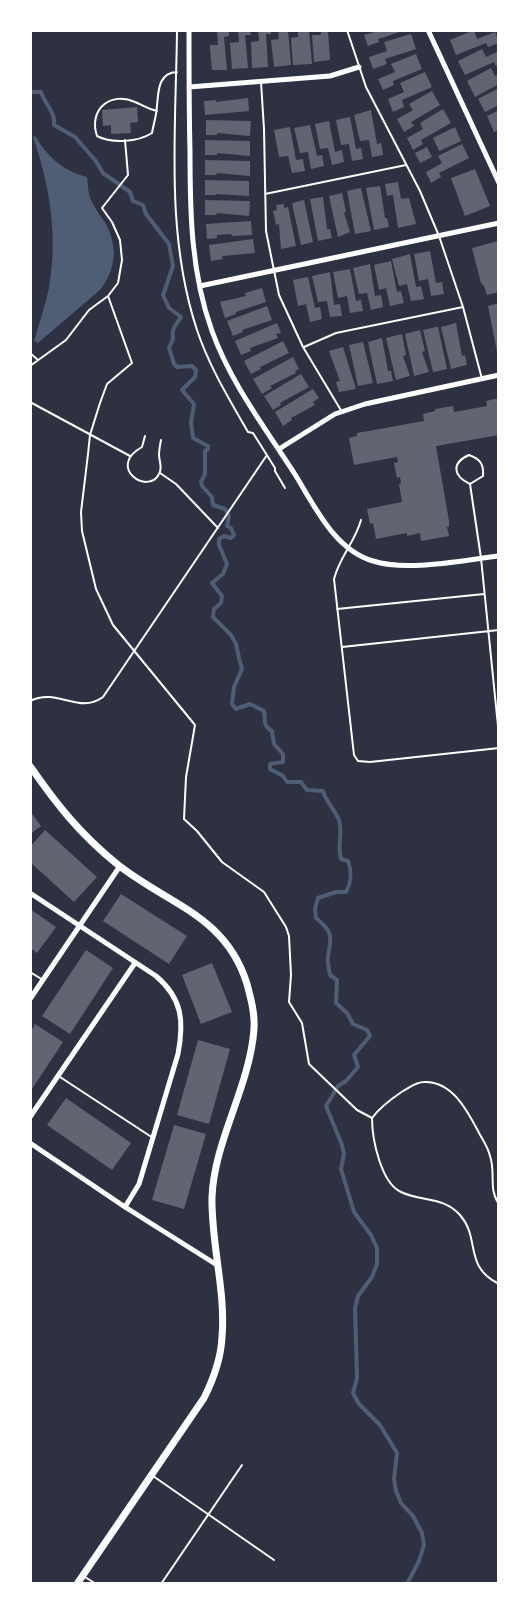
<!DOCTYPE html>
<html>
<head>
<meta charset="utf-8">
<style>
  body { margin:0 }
  #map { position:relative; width:529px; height:1614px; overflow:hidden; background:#2d3142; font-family:"Varela Round",sans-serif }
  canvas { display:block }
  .frame { position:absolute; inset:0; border:32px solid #fff; pointer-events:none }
</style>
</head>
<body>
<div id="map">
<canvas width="529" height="1614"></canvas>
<div class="frame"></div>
</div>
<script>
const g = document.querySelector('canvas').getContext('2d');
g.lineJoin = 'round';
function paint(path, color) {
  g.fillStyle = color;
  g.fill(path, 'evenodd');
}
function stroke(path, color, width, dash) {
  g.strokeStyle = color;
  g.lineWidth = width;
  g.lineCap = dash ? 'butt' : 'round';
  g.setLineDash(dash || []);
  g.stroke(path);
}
const water = new Path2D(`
  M 35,136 C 48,157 63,171 87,177 C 88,185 88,193 91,200 C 95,209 101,216 106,224 C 118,247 116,270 100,290 L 38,343 L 34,341 C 39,324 45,306 49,288 C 58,235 50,186 33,137 Z`);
const stream = new Path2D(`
  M 30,92 L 41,92 C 45,105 56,112 54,125 L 75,137 L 95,160 L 103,173 L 130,192 L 133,201 L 143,205 L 146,214 L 169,244 L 173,266 L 163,295 L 169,308 L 181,317 C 176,325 171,328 173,339 L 169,348 L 174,364 L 177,367 L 192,366 L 196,370 L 195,377 L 182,390 L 194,404 L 191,422 L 193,438 L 208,446 L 208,449 L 205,451 L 205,474 L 201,482 L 202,486 L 212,497 L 213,505 L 225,509 L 229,516 L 227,526 L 231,528 L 234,535 L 231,538 L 224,536 L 219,539 L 219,545 L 227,564 L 223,574 L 212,583 L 222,596 L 221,603 L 214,609 L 213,617 L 231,635 L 236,644 L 239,658 L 242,669 L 234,687 L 232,704 L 236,709 L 250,704 L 264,711 C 266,720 262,725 272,731 L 274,744 L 283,754 L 283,762 L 270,764 L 270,769 L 283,776 L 287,782 L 301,782 L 307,790 L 323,791 C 326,802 335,810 339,820 C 343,833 337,846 341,859 L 348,861 C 352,872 352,881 346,892 L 336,892 L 318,898 L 315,909 L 316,918 C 333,932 332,936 328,956 C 327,962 329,969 330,975 L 337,980 L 336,1003 L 347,1013 L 353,1024 L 367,1030 L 370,1036 L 354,1055 L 358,1067 L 346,1081 L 338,1086 L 326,1106 L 342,1145 L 344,1154 L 341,1169 L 354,1212 L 371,1235 L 377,1248 L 377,1264 L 372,1277 L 358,1296 L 355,1308 L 357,1378 L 353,1393 L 359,1404 L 380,1425 L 397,1453 L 394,1479 L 396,1491 L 401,1503 L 413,1516 L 422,1533 L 424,1545 L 419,1561 L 407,1584`);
const building = new Path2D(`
  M 217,30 L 229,30 L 229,36 L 224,37 L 227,70 L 212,70 L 210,49 L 210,45 L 218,45 Z
  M 238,30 L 250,30 L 251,35 L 245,35 L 248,68 L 232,69 L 230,43 L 239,42 Z
  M 258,30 L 271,30 L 271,34 L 266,34 L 268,67 L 252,68 L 251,42 L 259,41 Z
  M 278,30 L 288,30 L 291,65 L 274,67 L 271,40 L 279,39 Z
  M 298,30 L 309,30 L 312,64 L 293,65 L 291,38 L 298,37 Z
  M 321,30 L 328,30 L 330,60 L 314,62 L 312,35 L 321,35 Z
  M 381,30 L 403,30 L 403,31 L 378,39 L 379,42 L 368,46 L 364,35 Z
  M 474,30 L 477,39 L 495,32 L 499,43 L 488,47 L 486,43 L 456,55 L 450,40 Z
  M 411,34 L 416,49 L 385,59 L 387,64 L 373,69 L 369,57 L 387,51 L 384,42 Z
  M 482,49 L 486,57 L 499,51 L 499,65 L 496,66 L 494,62 L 465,75 L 458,61 Z
  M 416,54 L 422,69 L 393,81 L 394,85 L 383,90 L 378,79 L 395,72 L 391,64 Z
  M 491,68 L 495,76 L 499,74 L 499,84 L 475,97 L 467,81 Z
  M 425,72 L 432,87 L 402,100 L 404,107 L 393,112 L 388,99 L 404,92 L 400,83 Z
  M 499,88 L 499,105 L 485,112 L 478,99 Z
  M 432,91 L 440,105 L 411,122 L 414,126 L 404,132 L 397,119 L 413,110 L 409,104 Z
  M 248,98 L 249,111 L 205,115 L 204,101 L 216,100 L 216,102 Z
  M 137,107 L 138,122 L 130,123 L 131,133 L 111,134 L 111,125 L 103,126 L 102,110 Z
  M 443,109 L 451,123 L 421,140 L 423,144 L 413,150 L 407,138 L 423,129 L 420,123 Z
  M 371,110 L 377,144 L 381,143 L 383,155 L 372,157 L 369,140 L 360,141 L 354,115 Z
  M 499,110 L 499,130 L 494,132 L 487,116 Z
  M 350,117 L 356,149 L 361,148 L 363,159 L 352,161 L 349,144 L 341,145 L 336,120 Z
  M 206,120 L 251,121 L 250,136 L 217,133 L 217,135 L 206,135 Z
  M 329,121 L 335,152 L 342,150 L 344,162 L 332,165 L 328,148 L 320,149 L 315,124 Z
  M 310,125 L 317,156 L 322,155 L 324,166 L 311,169 L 308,152 L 300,153 L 294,128 Z
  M 290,127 L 296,160 L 303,159 L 305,171 L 292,173 L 288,156 L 279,157 L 274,130 Z
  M 455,127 L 461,141 L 439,151 L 433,138 Z
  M 205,140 L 250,141 L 250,156 L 217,153 L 217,155 L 205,155 Z
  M 462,144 L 469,158 L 439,173 L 441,177 L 431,183 L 426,172 L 442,163 L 438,156 Z
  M 427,147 L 432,157 L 420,163 L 415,153 Z
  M 205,160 L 250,161 L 250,176 L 217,173 L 216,175 L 205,175 Z
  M 475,169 L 490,206 L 465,216 L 451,178 Z
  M 205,180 L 249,181 L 249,196 L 216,194 L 216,195 L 205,195 Z
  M 398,182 L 401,199 L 409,198 L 416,224 L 398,228 L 393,195 L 387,196 L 385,184 Z
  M 380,186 L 385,218 L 387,218 L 389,227 L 374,230 L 366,188 Z
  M 361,188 L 371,231 L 355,234 L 347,191 Z
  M 342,193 L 346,212 L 344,213 L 350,232 L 338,237 L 329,196 Z
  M 323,197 L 327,229 L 330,229 L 332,238 L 318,241 L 310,199 Z
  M 205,200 L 250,201 L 249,216 L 217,213 L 216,215 L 205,215 Z
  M 304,200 L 313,242 L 301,245 L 292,203 Z
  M 284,204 L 284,208 L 288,207 L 296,246 L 281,249 L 279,224 L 276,225 L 273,211 L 277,210 L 276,205 Z
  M 251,221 L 252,235 L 232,236 L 231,234 L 217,235 L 217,238 L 207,239 L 206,224 Z
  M 253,239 L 255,253 L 222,256 L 223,259 L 211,261 L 209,245 Z
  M 498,241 L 499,292 L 487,295 L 484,286 L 481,283 L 472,248 Z
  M 430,251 L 436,283 L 442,282 L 444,294 L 431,296 L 428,279 L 419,281 L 414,254 Z
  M 410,254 L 416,287 L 421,286 L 424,299 L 411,301 L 407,284 L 399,286 L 392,259 Z
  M 391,261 L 397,292 L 401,291 L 404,303 L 390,306 L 386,288 L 379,290 L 374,265 Z
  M 370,264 L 375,296 L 381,295 L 383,307 L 371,310 L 367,293 L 359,294 L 353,268 Z
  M 350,269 L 356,301 L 361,300 L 363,311 L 350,313 L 347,296 L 338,298 L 333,272 Z
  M 330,272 L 334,305 L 340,304 L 342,316 L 330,317 L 327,301 L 318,302 L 312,276 Z
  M 308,277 L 315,308 L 320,307 L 322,319 L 310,322 L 306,304 L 298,306 L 293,280 Z
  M 262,288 L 266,302 L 236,312 L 236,314 L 225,318 L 220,302 L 246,296 L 245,293 Z
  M 499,303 L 499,357 L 498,357 L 488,306 Z
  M 267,306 L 272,320 L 242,330 L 243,332 L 233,336 L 227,321 Z
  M 277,323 L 281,333 L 276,334 L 278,338 L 250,348 L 251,351 L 241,355 L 235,341 Z
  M 456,323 L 462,356 L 465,355 L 467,365 L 451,369 L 441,327 Z
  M 436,327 L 438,327 L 447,369 L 433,372 L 423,330 Z
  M 420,330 L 425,351 L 422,352 L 429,372 L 414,376 L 405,334 Z
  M 402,334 L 406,355 L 403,356 L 410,376 L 396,380 L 386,338 Z
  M 382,338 L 388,371 L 391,371 L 393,381 L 377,384 L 368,342 Z
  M 283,341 L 289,353 L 260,367 L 261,369 L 251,374 L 244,361 Z
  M 363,342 L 373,383 L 358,386 L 349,345 Z
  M 343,347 L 356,389 L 339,392 L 336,382 L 340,381 L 329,351 Z
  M 293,357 L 299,369 L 295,371 L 296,373 L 270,386 L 272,388 L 262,394 L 253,379 Z
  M 301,374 L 309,387 L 280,403 L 281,405 L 273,410 L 264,396 Z
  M 313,389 L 319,398 L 313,402 L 315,405 L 291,418 L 292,420 L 283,426 L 275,412 Z
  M 499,398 L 499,435 L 436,446 L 449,521 L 449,527 L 447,527 L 449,536 L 421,541 L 420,533 L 407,536 L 407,533 L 376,539 L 373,523 L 370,524 L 367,509 L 402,502 L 399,484 L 401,483 L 400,477 L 397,478 L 394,463 L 398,462 L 397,457 L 354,465 L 349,438 L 357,436 L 357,433 L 424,421 L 423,414 L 435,411 L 435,409 L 453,406 L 454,412 L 487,406 L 486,401 Z
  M 30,811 L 41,826 L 30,834 Z
  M 45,830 L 97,877 L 74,902 L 30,862 L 30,847 Z
  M 121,894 L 187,936 L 169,964 L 103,921 Z
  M 30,909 L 56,927 L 37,953 L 30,948 Z
  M 86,950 L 113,968 L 70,1034 L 42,1016 Z
  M 212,963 L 232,1012 L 201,1024 L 182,975 Z
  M 35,1024 L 63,1042 L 30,1092 L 30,1033 Z
  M 198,1040 L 230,1049 L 209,1124 L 177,1115 Z
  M 66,1098 L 131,1143 L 112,1170 L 47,1125 Z
  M 174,1125 L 206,1134 L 184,1209 L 152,1200 Z`);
const path = new Path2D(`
  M 177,30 C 176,130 165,234 197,330 C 209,366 229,399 248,432 L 253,433 L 275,468 L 275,471 L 285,488
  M 157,111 C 147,109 143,105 135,102 C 111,91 88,109 97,136 C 112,144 138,142 152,133 C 153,127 155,120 156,114 C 159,97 155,73 177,72
  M 108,296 L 132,363 L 107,384 L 100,403 L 90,435 L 88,454 L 81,512 L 82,531 L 96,589 L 113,625 L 195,725 L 186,777 L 184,819 L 197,831 L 222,862 L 264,892 L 286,927 L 289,936 L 291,975 L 289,1002 L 302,1023 L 309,1064 L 357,1110 L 372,1118
  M 30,353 L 38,360
  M 30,366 L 66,340 L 89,310 L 108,296 L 118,283 L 122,260 L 120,240 L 112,222 L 102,208 L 128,175 L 125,140
  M 30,402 L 130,456
  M 145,436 L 142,447 C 106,467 148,496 159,474 C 163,467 159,461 159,455 C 159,450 160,445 161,440
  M 160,473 L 176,484 L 218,528
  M 30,701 C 58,687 78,715 103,697 L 267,455
  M 499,1204 C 488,1189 496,1173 490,1156 C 488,1147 482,1139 478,1131 C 467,1110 452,1081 424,1082 C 416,1082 409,1088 403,1091 C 391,1099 380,1107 372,1118 C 372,1139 381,1183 401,1192 C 422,1202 443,1196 460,1215 C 481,1239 463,1266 499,1284`);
const service = new Path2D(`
  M 347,30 L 366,87 L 420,191 L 439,236 L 463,307 L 482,379
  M 261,82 L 264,129 L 266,231 L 279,295 L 303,347 L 342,412
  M 265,194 L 406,165
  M 304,347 L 336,333 L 463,307
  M 470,484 C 453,476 451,463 469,455 C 480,459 484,464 483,476 L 470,484 L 481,558 L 499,736
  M 361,520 C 355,542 340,556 334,579 L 354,755 L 358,761 L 370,762 L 499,748
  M 337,609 L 484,594
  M 342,647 L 499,630
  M 30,972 L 43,980
  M 60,1077 L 153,1138
  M 153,1476 L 274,1560
  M 85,1577 L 96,1584
  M 161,1584 L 242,1465`);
const minor = new Path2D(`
  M 189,30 C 189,71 189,112 190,152 C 190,213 191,273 212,331 C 231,384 266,429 296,476 C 315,507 335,550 373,561 C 408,572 462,560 499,556
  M 428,30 L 499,183
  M 189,87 L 330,76 L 359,67
  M 200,286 L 499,223
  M 279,449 L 335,414 L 365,404 L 499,375
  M 30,893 L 156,976 C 183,999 184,1022 178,1054 L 139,1184 L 125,1207
  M 30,999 L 120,866
  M 30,1117 L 135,963
  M 30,1143 L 125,1207 L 217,1265`);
const tertiary = new Path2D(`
  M 30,766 C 57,805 80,834 117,864 C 167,904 226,915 247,984 C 251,999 255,1014 254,1029 C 250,1086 214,1141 212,1197 C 211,1244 226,1291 222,1337 C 221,1358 213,1380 204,1398 L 77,1584`);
paint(water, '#4f5d75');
stroke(stream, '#4f5d75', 4);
paint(building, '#626471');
stroke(path, '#fff', 2);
stroke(service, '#fff', 2);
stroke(minor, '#fff', 5);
stroke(tertiary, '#fff', 7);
</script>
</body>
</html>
